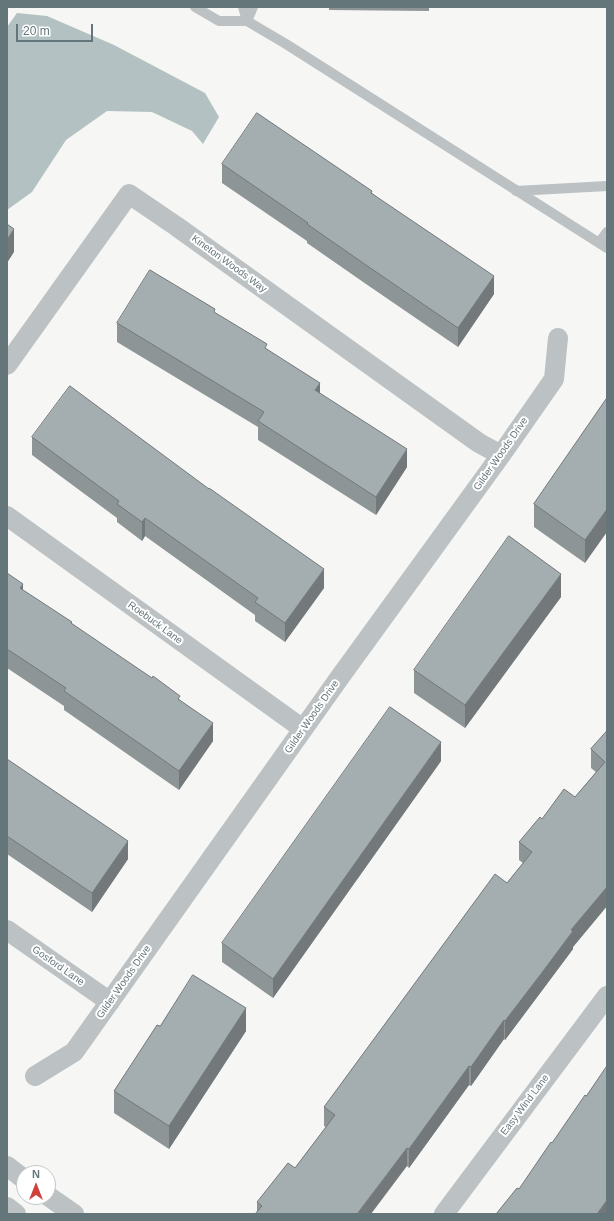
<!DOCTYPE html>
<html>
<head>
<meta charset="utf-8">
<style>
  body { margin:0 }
  #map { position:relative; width:614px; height:1221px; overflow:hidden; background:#f6f6f4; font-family:Arial,sans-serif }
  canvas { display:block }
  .frame { position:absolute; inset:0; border:8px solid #65767b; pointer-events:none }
  .north { position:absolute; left:16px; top:1165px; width:40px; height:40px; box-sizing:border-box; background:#fff; border:1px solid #c1c8ca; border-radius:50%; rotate:0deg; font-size:11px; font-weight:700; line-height:16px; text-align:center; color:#65767b }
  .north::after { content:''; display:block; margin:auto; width:14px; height:18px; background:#cf423b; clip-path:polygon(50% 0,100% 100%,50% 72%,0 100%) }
  .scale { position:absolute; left:16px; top:24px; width:77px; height:18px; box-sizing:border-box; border:2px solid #65767b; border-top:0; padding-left:5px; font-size:12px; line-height:14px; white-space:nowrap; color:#65767b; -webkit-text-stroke:3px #fff; paint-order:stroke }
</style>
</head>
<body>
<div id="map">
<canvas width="614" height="1221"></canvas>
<div class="frame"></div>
<div class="north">N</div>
<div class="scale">20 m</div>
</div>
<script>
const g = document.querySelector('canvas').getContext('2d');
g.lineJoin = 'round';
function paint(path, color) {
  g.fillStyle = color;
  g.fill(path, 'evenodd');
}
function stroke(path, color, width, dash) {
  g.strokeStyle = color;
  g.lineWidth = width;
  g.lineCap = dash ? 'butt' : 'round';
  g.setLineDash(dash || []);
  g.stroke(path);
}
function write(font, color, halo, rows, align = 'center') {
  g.font = font + ' Arial,sans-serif';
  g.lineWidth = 4;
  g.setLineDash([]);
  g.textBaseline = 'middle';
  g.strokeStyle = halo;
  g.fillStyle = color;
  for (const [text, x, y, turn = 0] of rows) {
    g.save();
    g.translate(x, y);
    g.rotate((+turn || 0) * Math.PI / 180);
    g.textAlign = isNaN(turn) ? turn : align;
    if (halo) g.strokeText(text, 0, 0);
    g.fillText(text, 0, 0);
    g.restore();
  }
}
const water = new Path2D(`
  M 17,13 L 47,16 L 114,45 L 205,93 L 219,117 L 203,144 L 192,131 L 152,112 L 107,111 L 66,140 L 32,192 L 7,210 L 7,27 Z`);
const service = new Path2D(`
  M 195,7 L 219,21 L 247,21 L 286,44 L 607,248
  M 243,7 L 247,21
  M 247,21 L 253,7
  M 516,191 L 607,186
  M 599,243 L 607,232`);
const minor = new Path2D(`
  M 7,365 L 129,194 L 176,226 L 479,443 L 501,455
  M 7,516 L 303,729
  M 7,930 L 110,1002
  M 35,1076 L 74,1052 L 340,677 L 501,455 L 554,379 L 558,338
  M 7,1166 L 24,1179
  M 48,1196 L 74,1214
  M 7,1207 L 16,1214
  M 444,1214 L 607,996`);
const wall = new Path2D(`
  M 329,7 L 429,7 L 429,11 L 329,10 Z
  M 222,164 L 372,193 L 494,294 L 458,347 L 366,284 L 307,243 L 307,241 L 222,183 Z
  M 215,313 L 267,349 L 320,393 L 407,467 L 376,515 L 258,440 L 258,427 L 117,342 L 117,323 Z
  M 607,398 L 585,563 L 534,527 L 534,504 Z
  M 32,437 L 324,588 L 285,642 L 255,621 L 255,615 L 145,536 L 142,541 L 117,522 L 117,518 L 32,455 Z
  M 7,573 L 23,590 L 180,700 L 213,741 L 179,790 L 64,710 L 64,706 L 7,668 Z
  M 561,597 L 465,728 L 414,693 L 414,670 Z
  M 607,731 L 607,906 L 573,947 L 573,949 L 541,992 L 505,1040 L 504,1039 L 471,1086 L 469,1085 L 409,1168 L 407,1166 L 257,1212 L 257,1202 L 295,1168 L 326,1127 L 324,1126 L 324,1107 L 523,863 L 519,860 L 519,842 L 542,819 L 575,797 L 596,772 L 591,768 L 591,749 Z
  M 7,759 L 128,859 L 92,912 L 7,854 Z
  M 441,761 L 273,998 L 222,962 L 222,943 Z
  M 160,1026 L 246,1031 L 169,1149 L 114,1113 L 114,1091 Z`);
const shadedWall = new Path2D(`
  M 14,229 L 14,252 L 7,263 L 7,240 Z
  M 494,276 L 494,294 L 458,347 L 458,328 Z
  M 320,383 L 320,402 L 315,390 Z
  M 407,449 L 407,467 L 376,515 L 376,497 Z
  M 607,509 L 607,532 L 585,563 L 585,540 Z
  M 145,518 L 145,536 L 142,541 L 142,522 Z
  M 324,569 L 324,588 L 285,642 L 285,623 Z
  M 561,574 L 561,597 L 465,728 L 465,705 Z
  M 23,584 L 23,603 L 20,588 Z
  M 213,723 L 213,741 L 179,790 L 179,771 Z
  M 441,742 L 441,761 L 273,998 L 273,979 Z
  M 128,841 L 128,859 L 92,912 L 92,893 Z
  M 607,887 L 607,906 L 573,947 L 573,949 L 505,1040 L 505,1021 L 571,930 Z
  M 246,1008 L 246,1031 L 169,1149 L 169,1126 Z
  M 504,1020 L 504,1039 L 471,1086 L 471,1067 Z
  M 469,1066 L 469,1085 L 409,1168 L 409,1149 Z
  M 407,1148 L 407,1166 L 371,1214 L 357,1214 Z
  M 607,1200 L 607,1214 L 597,1214 Z`);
const building = new Path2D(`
  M 257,113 L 372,191 L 371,193 L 494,276 L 458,328 L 366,265 L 307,224 L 308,223 L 222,164 Z
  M 7,224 L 14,229 L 7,240 Z
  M 150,270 L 215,309 L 214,312 L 267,344 L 265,348 L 320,383 L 315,390 L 407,449 L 376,497 L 258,421 L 264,412 L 117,323 Z
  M 70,386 L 209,489 L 209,488 L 324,569 L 285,623 L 255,602 L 258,598 L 145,518 L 142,522 L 117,504 L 119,501 L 32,437 Z
  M 607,398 L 607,509 L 585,540 L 534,504 Z
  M 509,536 L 561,574 L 465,705 L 414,670 Z
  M 7,573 L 23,584 L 20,588 L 72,622 L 71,623 L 152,678 L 153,676 L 180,696 L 178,699 L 213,723 L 179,771 L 64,691 L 66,688 L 7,649 Z
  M 390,707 L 441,742 L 273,979 L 222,943 Z
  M 607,731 L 607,887 L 571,930 L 573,931 L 541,974 L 505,1021 L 504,1020 L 471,1067 L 469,1066 L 409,1149 L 407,1148 L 357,1214 L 255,1214 L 262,1206 L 257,1202 L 288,1163 L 295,1168 L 335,1115 L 324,1107 L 495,874 L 507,883 L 532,852 L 519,842 L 540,817 L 542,819 L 564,789 L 575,797 L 605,762 L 591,749 Z
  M 7,759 L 128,841 L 92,893 L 7,836 Z
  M 193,975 L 246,1008 L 169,1126 L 114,1091 L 157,1025 L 160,1026 Z
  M 607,1066 L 607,1200 L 597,1214 L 496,1214 L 517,1188 L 519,1189 L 551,1142 L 552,1143 L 585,1095 L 586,1096 Z`);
const streetNames = [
  ["Kineton Woods Way",229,264,36],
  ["Gilder Woods Drive",501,454,-55],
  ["Roebuck Lane",155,623,36],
  ["Gilder Woods Drive",312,717,-55],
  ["Gosford Lane",58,966,35],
  ["Gilder Woods Drive",124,982,-55],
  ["Easy Wind Lane",525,1105,-53]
];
paint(water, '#b4c1c2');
stroke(service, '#bcc1c3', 10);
stroke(minor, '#bcc1c3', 20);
paint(wall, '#8d9597');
paint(shadedWall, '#73797b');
paint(building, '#a4adb0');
stroke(building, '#73797b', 1);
write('10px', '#65767b', '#fff', streetNames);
</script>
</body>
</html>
